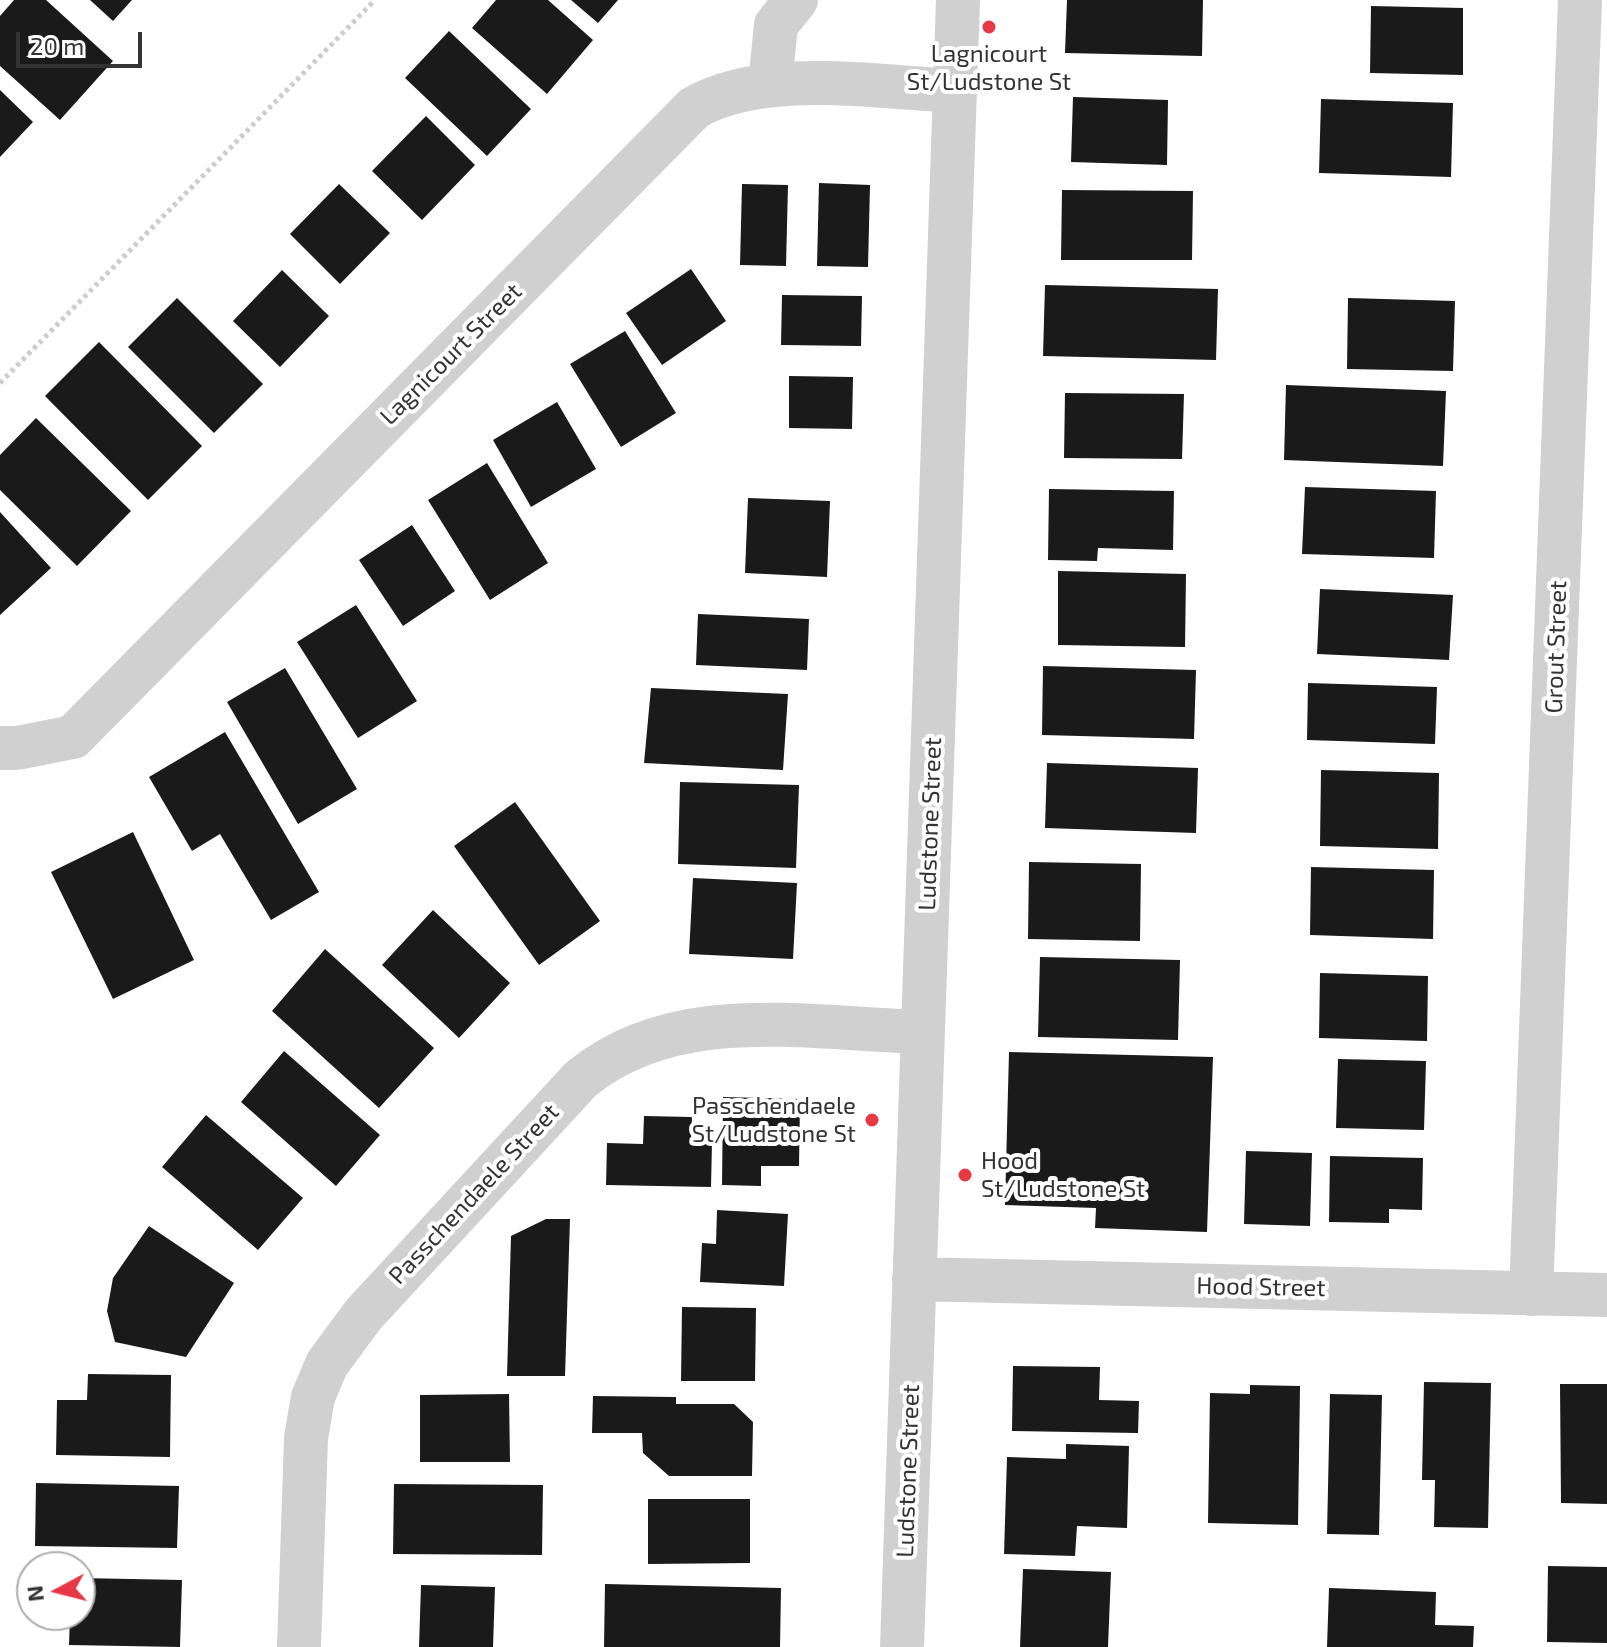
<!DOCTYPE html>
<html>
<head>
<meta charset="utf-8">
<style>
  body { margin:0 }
  #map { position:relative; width:1607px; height:1647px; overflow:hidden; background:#fff; font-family:"Exo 2",sans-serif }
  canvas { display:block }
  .north { position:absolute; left:16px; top:1551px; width:80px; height:80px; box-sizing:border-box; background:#fff; border:2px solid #adadad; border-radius:50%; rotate:263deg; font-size:22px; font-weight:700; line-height:32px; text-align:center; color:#333 }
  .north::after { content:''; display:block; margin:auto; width:28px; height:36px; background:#e63946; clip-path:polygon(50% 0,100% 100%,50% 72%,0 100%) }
  .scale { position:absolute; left:16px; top:32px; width:126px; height:36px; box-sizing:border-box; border:4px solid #333; border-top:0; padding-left:10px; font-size:24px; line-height:28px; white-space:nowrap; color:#333; -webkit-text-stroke:6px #fff; paint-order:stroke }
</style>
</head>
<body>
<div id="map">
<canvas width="1607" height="1647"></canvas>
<div class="north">N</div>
<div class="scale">20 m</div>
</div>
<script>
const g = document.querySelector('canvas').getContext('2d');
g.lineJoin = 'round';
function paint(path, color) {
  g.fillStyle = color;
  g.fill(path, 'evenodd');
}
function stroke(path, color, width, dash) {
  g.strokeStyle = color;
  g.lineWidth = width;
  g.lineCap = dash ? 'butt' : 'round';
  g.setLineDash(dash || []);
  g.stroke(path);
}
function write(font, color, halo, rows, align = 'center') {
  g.font = font + ' "Exo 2",sans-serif';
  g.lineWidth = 8;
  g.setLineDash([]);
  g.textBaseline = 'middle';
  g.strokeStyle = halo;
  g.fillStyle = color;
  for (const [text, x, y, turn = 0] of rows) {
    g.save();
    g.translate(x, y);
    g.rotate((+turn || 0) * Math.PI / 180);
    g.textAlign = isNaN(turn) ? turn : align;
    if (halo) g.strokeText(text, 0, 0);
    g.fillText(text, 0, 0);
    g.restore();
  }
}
const building = new Path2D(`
  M 14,0 L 46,0 L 113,61 L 60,120 L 0,66 L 0,16 Z
  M 90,0 L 132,0 L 113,21 Z
  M 496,0 L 548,0 L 593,40 L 547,94 L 472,28 Z
  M 571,0 L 618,0 L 598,23 Z
  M 1067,0 L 1203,0 L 1202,56 L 1065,53 Z
  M 1371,6 L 1463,8 L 1463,75 L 1370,73 Z
  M 449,31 L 531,109 L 487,156 L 405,78 Z
  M 0,90 L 33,122 L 0,157 Z
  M 1073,97 L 1168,100 L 1167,165 L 1071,162 Z
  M 1321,99 L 1453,103 L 1451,177 L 1319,173 Z
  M 426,116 L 475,165 L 422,220 L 372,171 Z
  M 819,183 L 870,185 L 868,267 L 817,266 Z
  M 339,184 L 390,233 L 340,284 L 290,234 Z
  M 742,184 L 788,185 L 786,266 L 740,265 Z
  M 1062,190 L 1193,191 L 1192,260 L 1061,260 Z
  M 691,269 L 726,321 L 662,365 L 626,313 Z
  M 282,270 L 329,316 L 280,367 L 233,321 Z
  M 1045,285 L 1218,289 L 1216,360 L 1043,356 Z
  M 782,295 L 862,296 L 861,346 L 781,345 Z
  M 177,298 L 263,384 L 214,433 L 128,347 Z
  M 1348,298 L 1455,301 L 1453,371 L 1347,369 Z
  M 625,331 L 676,413 L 621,447 L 570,364 Z
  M 99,342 L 202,446 L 148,500 L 45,396 Z
  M 789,376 L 853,377 L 852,429 L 789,428 Z
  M 1286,385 L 1446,391 L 1443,466 L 1284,460 Z
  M 1065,393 L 1184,394 L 1182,459 L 1064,458 Z
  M 557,402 L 596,469 L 531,507 L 493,440 Z
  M 36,418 L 131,511 L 77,566 L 0,490 L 0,455 Z
  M 487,463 L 548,563 L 490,600 L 428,500 Z
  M 1305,487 L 1436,491 L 1434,558 L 1302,554 Z
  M 1049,489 L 1174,491 L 1173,550 L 1098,548 L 1097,561 L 1048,560 Z
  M 748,498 L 830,501 L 827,577 L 745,573 Z
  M 0,512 L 51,568 L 0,615 Z
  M 412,525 L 455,591 L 403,626 L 359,560 Z
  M 1058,571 L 1186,574 L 1185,647 L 1058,645 Z
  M 1320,589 L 1453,595 L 1449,660 L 1317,654 Z
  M 356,605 L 417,701 L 358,738 L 297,642 Z
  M 698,614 L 809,619 L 807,670 L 696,665 Z
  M 1043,666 L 1196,670 L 1194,739 L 1042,735 Z
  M 285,668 L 357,789 L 298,824 L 227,702 Z
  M 1308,683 L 1437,687 L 1435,744 L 1307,740 Z
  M 651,688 L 788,694 L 783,770 L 644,763 Z
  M 225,732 L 319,892 L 271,920 L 220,834 L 192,851 L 149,777 Z
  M 1047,763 L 1198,768 L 1196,833 L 1045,828 Z
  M 1321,770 L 1439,773 L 1438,849 L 1320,846 Z
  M 680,782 L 799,785 L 796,868 L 678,864 Z
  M 515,802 L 600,921 L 539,965 L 454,846 Z
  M 133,832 L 194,960 L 113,999 L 51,872 Z
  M 1029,862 L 1141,864 L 1140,941 L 1028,939 Z
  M 1311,867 L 1434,870 L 1433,939 L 1310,935 Z
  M 693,878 L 797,883 L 793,959 L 689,954 Z
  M 433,910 L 510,983 L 459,1038 L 382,965 Z
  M 325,949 L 434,1048 L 379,1108 L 272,1011 Z
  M 1040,957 L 1180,960 L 1178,1040 L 1038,1037 Z
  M 1320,973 L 1428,976 L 1427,1041 L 1319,1038 Z
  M 284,1051 L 380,1135 L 336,1186 L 241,1102 Z
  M 1009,1052 L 1213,1057 L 1207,1232 L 1095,1228 L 1096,1208 L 1005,1205 Z
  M 1338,1059 L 1426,1061 L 1424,1130 L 1336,1128 Z
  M 723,1097 L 800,1099 L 799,1166 L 761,1166 L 761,1186 L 722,1185 Z
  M 206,1115 L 303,1198 L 258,1250 L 162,1167 Z
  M 644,1116 L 692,1117 L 691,1141 L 712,1142 L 711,1187 L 606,1185 L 607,1143 L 643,1144 Z
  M 1246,1151 L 1312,1153 L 1310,1226 L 1244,1224 Z
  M 1330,1156 L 1423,1158 L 1422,1210 L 1389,1209 L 1389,1223 L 1329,1222 Z
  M 717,1210 L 788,1214 L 784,1286 L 700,1282 L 702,1243 L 716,1244 Z
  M 546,1219 L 570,1219 L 565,1376 L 507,1376 L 511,1236 Z
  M 149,1226 L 234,1283 L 186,1357 L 115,1342 L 107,1311 L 113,1278 Z
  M 682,1307 L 756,1308 L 755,1381 L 681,1381 Z
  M 1013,1366 L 1100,1367 L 1099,1400 L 1139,1401 L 1138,1433 L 1012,1431 Z
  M 88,1374 L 171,1375 L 170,1457 L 56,1455 L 57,1400 L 87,1400 Z
  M 1424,1382 L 1491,1383 L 1488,1528 L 1434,1527 L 1435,1480 L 1422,1480 Z
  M 1560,1384 L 1607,1384 L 1607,1504 L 1561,1503 Z
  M 1250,1385 L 1300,1386 L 1298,1525 L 1208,1523 L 1210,1393 L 1250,1394 Z
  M 509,1394 L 510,1462 L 420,1462 L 420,1395 Z
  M 1330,1394 L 1382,1395 L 1379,1535 L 1327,1534 Z
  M 593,1396 L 676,1397 L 676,1404 L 734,1404 L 753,1422 L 752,1476 L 669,1476 L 643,1453 L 642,1433 L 592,1433 Z
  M 1066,1444 L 1129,1446 L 1127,1528 L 1077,1526 L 1075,1556 L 1004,1554 L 1007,1457 L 1066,1459 Z
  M 36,1483 L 179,1486 L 177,1548 L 35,1546 Z
  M 394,1484 L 543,1485 L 542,1555 L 393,1554 Z
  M 648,1499 L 750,1499 L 750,1563 L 648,1564 Z
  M 1548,1566 L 1607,1567 L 1607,1643 L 1547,1642 Z
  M 1023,1569 L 1111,1572 L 1108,1647 L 1020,1647 Z
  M 80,1578 L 182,1580 L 180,1647 L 69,1645 L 70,1615 L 80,1615 Z
  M 605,1584 L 781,1588 L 780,1647 L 604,1647 Z
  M 421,1585 L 495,1587 L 493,1647 L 419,1647 Z
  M 1329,1588 L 1436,1592 L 1435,1625 L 1474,1626 L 1473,1647 L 1327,1647 Z`);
const path = new Path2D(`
  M 0,383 L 375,0`);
const minor = new Path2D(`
  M 770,84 L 776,25 L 796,0
  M 0,748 L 17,748 L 73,737 L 694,108 C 762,68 877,87 955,91
  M 914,1279 L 1607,1295
  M 1531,1294 L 1580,0
  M 299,1647 L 306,1438 L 313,1397 L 327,1364 L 363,1315 L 581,1079 C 676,1001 809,1029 923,1032
  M 902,1647 L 958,0`);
const markers = [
  [989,27,8,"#e63946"],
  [872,1120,8,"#e63946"],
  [965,1175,8,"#e63946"]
];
const poiNames = [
  ["Lagnicourt",989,54],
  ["St/Ludstone St",989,82],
  ["Passchendaele",856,1106,"right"],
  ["St/Ludstone St",856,1134,"right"],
  ["Hood",981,1161,"left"],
  ["St/Ludstone St",981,1189,"left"]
];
const streetNames = [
  ["Lagnicourt Street",451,354,-45],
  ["Grout Street",1556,647,-88],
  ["Ludstone Street",930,824,-88],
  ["Passchendaele Street",474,1194,-47],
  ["Hood Street",1261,1287,1],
  ["Ludstone Street",908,1471,-88]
];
paint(building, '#1a1a1a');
stroke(path, '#cdcdcd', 5, [4, 4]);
stroke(minor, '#d0d0d0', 44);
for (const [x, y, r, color] of markers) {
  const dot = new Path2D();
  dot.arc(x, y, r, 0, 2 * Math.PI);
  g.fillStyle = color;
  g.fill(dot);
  stroke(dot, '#fff', 3);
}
write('24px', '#333', '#fff', poiNames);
write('24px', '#333', '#fff', streetNames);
</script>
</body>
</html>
